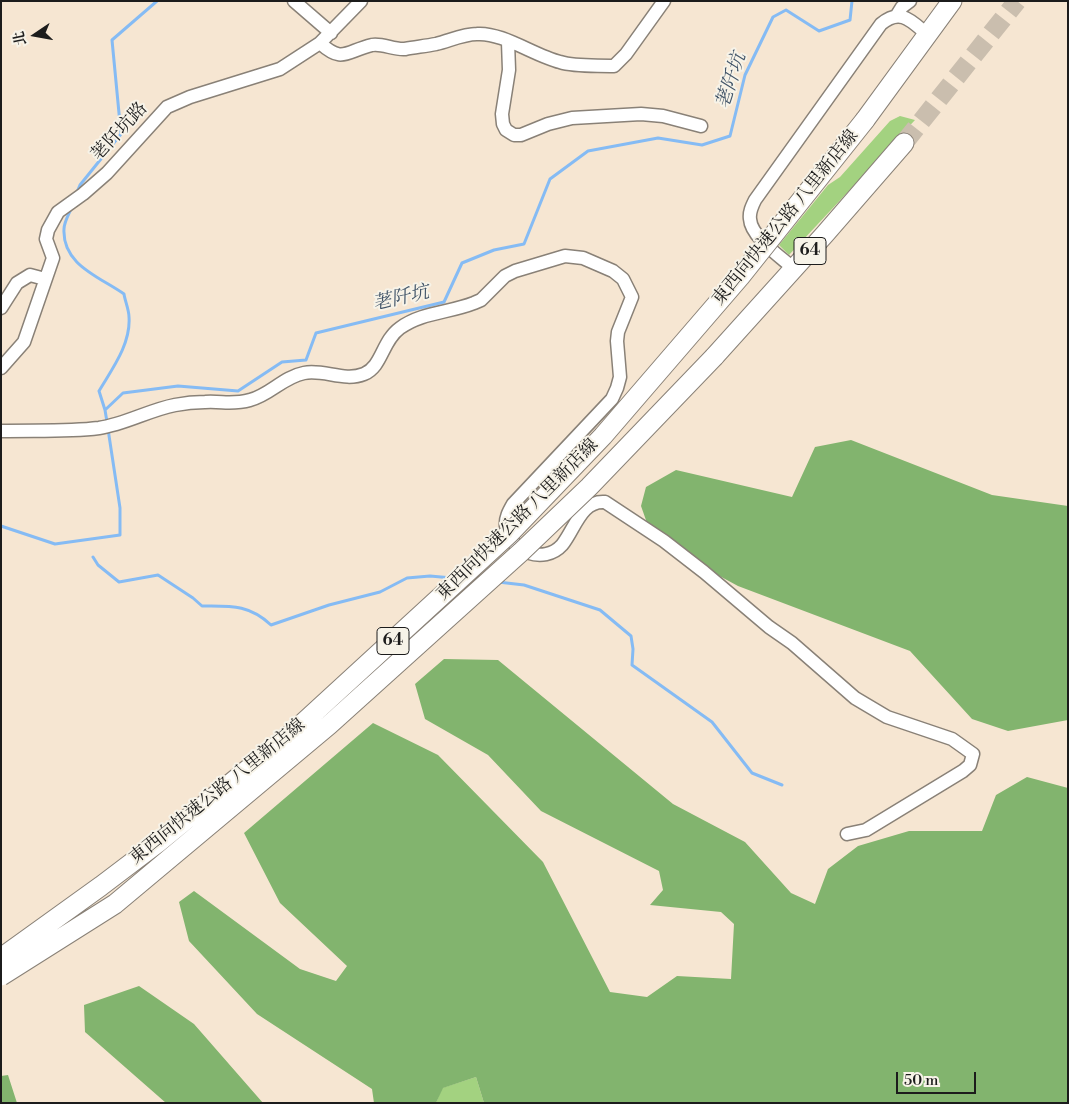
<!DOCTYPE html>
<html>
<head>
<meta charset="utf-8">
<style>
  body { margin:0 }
  #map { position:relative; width:1069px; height:1104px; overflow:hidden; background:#f6e6d2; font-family:"Libre Bodoni","Noto Serif TC",serif }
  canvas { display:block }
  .frame { position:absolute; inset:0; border:2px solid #1c1c1c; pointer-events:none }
  .north { position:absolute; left:10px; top:10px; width:50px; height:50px; -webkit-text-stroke:4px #f7f3e8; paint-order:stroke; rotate:258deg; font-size:14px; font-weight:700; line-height:20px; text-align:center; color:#1c1c1c }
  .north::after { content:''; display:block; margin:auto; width:18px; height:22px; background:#1c1c1c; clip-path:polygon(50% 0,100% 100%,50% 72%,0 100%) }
  .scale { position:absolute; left:896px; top:1072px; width:80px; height:22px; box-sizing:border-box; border:2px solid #1c1c1c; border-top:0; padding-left:6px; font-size:15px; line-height:18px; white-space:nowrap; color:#1c1c1c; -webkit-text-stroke:4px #f7f3e8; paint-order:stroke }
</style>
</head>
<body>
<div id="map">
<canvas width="1069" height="1104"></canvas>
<div class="frame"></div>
<div class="north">北</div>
<div class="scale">50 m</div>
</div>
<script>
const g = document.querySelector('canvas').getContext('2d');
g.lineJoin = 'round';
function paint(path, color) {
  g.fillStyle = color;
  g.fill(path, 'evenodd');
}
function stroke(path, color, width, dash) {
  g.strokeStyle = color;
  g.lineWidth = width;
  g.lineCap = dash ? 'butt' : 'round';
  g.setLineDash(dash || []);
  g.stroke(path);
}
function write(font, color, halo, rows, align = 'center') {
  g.font = font + ' "Libre Bodoni","Noto Serif TC",serif';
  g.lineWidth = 4;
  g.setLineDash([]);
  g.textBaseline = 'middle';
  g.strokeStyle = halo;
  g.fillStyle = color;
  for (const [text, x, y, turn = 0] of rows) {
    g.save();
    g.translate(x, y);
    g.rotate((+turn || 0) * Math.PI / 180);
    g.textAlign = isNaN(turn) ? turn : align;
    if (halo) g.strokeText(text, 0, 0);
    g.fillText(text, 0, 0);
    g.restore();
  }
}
const green = new Path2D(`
  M 900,116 L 915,120 L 789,255 L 779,245 L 828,185 L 840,177 L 890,121 Z
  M 476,1077 L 484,1103 L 436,1103 L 442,1088 Z`);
const forest = new Path2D(`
  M 851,440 L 992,495 L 1068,506 L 1068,720 L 1008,731 L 972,719 L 910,651 L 738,586 L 653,540 L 641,506 L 646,487 L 676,470 L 792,497 L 815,447 Z
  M 444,659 L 498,660 L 673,804 L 745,842 L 791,893 L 815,904 L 828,869 L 858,846 L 909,831 L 982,831 L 996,795 L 1027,777 L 1068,788 L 1068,1103 L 484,1103 L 476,1077 L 443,1088 L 436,1103 L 374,1103 L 372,1089 L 257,1014 L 189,941 L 179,902 L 194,891 L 300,969 L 336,981 L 347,966 L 280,903 L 244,833 L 373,723 L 438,755 L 543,862 L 610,992 L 647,997 L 677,976 L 731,979 L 734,924 L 721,912 L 650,905 L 663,890 L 659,871 L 541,811 L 488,755 L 425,719 L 415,684 Z
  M 139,986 L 194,1024 L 263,1103 L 166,1103 L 85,1032 L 84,1005 Z
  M 8,1075 L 17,1103 L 1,1103 L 1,1076 Z`);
const stream = new Path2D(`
  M 77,192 L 80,185 L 121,134 L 112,40 L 157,1
  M 72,207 C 69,214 64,222 64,229 C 62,265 100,277 124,294 C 125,301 129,310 129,317 C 131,344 112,369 99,391 L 105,410
  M 107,422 L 105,410 L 123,393 L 178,386 L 238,391 L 282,362 L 306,360 L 316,333 L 444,302 L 462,263 L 494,250 L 524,244 L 550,179 L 588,151 L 658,138 L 702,145 L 730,136 L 745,75 L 773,17 L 786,10 L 819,31 L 850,20 L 852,1
  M 1,526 L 55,544 L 120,535 L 120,508 L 108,429
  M 93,557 L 98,565 L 119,582 L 158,575 L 193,598 L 202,606 C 230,606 249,604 271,625 L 329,605 L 380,592 L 407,578 L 430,576 L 452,578
  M 498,582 L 524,585 L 600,610 L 631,636 L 633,649 L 632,665 L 712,722 L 752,773 L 782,785`);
const highwayTunnel = new Path2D(`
  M 904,143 L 1017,1`);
const minor = new Path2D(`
  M 294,1 L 331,33
  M 897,15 L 902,7 L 910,1
  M 508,42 L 509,70 L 502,114 L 503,124 L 506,130 L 514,135 L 521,135 L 548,124 L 572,118 L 641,114 L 663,116 L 701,126
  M 320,43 C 343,64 346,51 372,45 C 382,43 394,50 405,49 C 416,47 426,46 436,44 C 449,41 463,34 477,34 C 502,32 535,56 560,62 C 576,67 596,65 614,66 L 626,54 L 664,1
  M 794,269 C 781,257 751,237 750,219 C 749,212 752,206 755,200 L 881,24 C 901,7 912,22 928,35
  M 1,308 L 17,283 L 30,275 L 45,279
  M 1,368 L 24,342 L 53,258 L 46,239 L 48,230 L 58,212 L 83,194 L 107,173 L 167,107 L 190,97 L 280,69 L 320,43 L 361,1
  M 1,431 C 34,430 67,432 99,428 C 126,424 149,410 175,405 C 185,403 196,402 205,402 C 223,401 232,405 250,400 C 270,395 283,377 304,373 C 324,369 344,382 364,374 C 382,367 382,341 400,328 C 422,312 449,313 474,303 L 481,300 L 505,276 L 515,271 L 565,256 L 583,258 L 613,271 L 623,279 L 632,297 L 618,332 L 617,341 L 620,377 L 617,388 L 612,399 L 513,504 C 509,511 505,518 506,526 C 509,552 544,565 562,545 C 575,529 581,500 605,502 L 664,541 L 704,572 L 769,627 L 792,643 L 855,698 L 887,717 L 952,739 L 973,754 L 970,765 L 963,771 L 866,830 L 847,834`);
const highway = new Path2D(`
  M 865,120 L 952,1
  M 714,357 L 825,234 L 904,143`);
const highwayBridge = new Path2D(`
  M 1,958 L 101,886 L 159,842 L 291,734 L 510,533 L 603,436 L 740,277 L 865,120
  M 1,976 L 115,904 L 329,725 L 521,552 L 589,487 L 714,357`);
const shields = [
  [810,251,32],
  [393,641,32]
];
const shieldNames = [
  ["64",810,251],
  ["64",393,641]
];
const streetNames = [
  ["荖阡坑路",120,132,-47],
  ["東西向快速公路 八里新店線",786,218,-51],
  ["東西向快速公路 八里新店線",518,520,-45],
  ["東西向快速公路 八里新店線",218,792,-39]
];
const waterNames = [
  ["荖阡坑",732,81,-72],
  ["荖阡坑",401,299,-13]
];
paint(green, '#a3d280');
paint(forest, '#82b46e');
stroke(stream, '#85bbf4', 3);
stroke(highwayTunnel, '#cabeae', 19, [19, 9]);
stroke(minor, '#898177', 15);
stroke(highway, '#898177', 21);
stroke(minor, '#fff', 12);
stroke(highway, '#fff', 19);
stroke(highwayBridge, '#898177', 21, []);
stroke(highwayBridge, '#fff', 19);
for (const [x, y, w] of shields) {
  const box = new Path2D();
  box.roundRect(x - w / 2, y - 13.5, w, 27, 4);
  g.fillStyle = '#f7f3e8';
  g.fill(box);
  stroke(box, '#1c1c1c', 1);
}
write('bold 16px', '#1c1c1c', null, shieldNames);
write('18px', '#1c1c1c', '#f7f3e8', streetNames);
write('italic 19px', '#415468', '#f7f3e8', waterNames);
</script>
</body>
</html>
